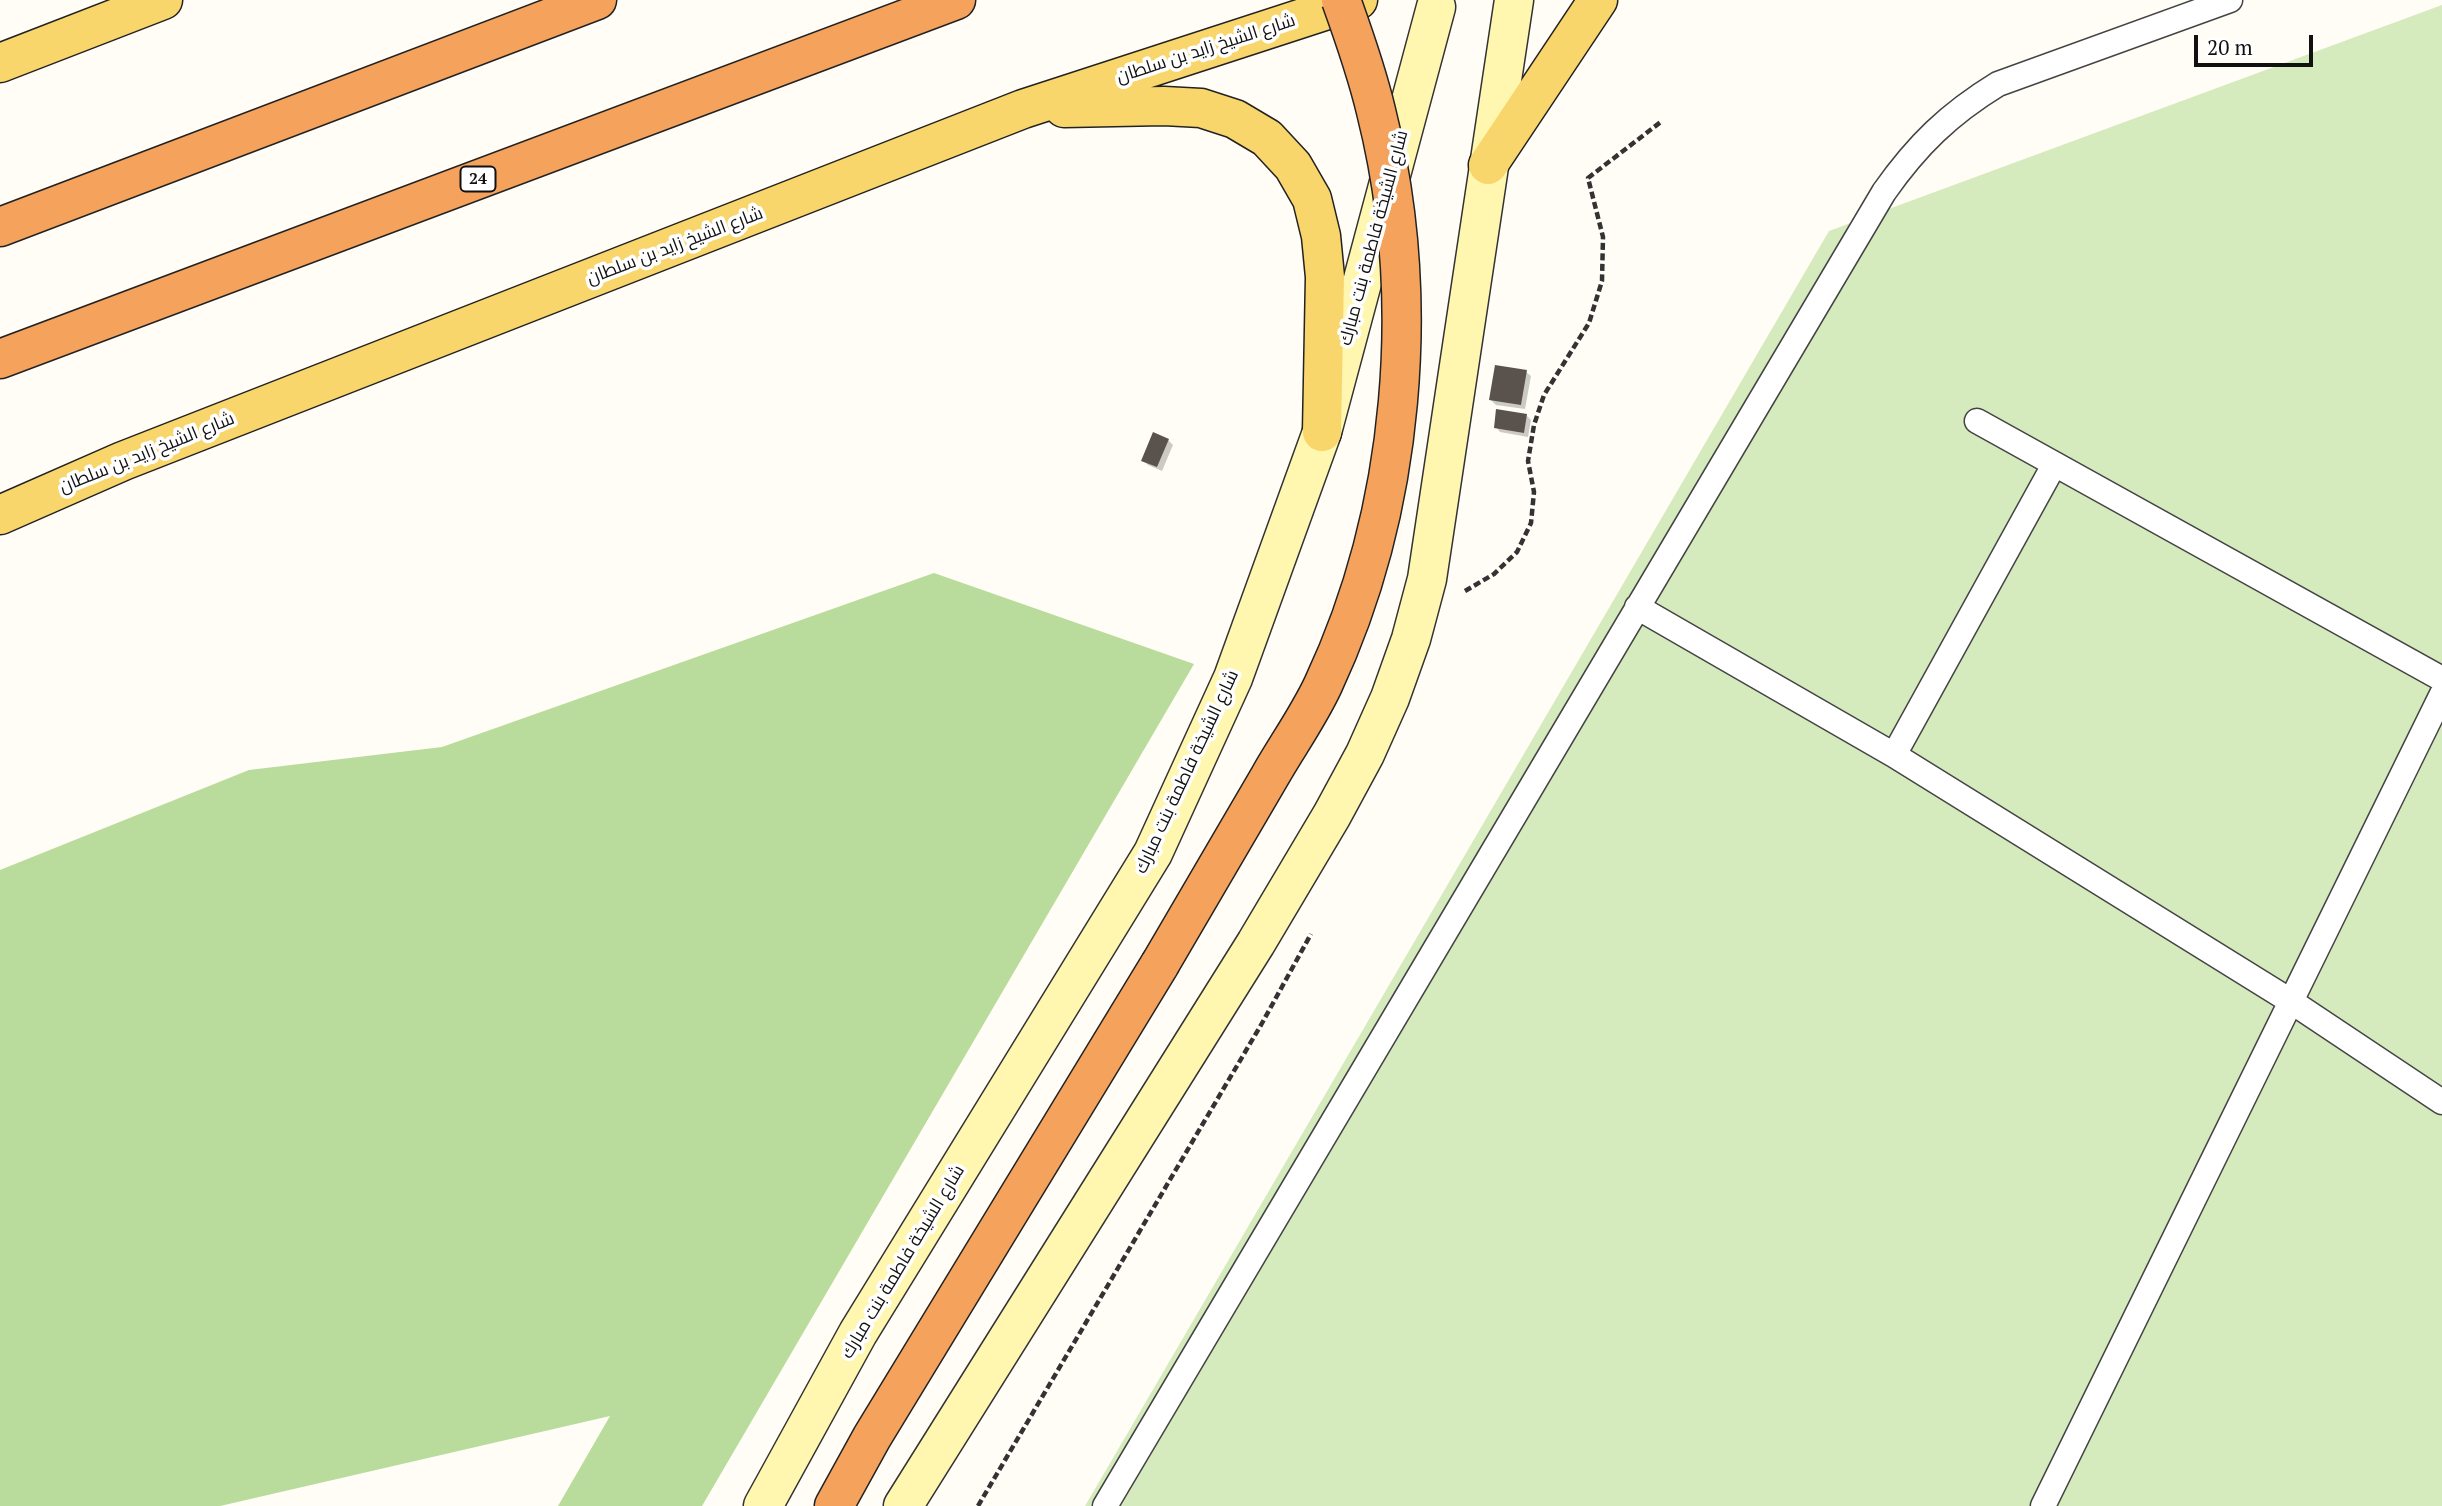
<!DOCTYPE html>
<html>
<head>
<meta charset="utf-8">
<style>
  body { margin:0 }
  #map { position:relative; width:2442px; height:1506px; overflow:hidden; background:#fffdf5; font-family:"PT Serif",serif }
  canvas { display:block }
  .scale { position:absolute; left:2194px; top:35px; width:119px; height:32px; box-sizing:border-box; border:4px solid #111; border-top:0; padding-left:9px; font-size:21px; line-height:24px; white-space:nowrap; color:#111; -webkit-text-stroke:5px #fff; paint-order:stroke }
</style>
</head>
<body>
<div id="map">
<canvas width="2442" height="1506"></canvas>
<div class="scale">20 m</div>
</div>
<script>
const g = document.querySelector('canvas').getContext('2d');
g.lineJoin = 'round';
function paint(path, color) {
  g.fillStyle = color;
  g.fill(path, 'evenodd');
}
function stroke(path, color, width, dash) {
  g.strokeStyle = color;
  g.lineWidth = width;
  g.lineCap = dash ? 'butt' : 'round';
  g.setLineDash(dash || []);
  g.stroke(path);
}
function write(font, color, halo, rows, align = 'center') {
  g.font = font + ' "PT Serif",Cairo,serif';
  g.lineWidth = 7;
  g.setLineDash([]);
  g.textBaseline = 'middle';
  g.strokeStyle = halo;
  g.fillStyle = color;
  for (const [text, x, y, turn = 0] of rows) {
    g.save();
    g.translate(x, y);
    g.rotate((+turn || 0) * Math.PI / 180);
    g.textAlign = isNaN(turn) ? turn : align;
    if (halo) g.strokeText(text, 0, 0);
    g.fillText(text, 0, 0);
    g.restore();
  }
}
const green = new Path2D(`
  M 2442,5 L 2442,1506 L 1085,1506 L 1829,231 Z`);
const forest = new Path2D(`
  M 934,573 L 1194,664 L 702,1506 L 558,1506 L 610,1416 L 220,1506 L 0,1506 L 0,870 L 249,770 L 442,747 Z`);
const shadow = new Path2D(`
  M 1526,372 L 1531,376 L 1525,409 L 1496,405 L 1491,400 Z
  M 1527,416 L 1531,420 L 1528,437 L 1500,432 L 1496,427 Z
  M 1168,440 L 1173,445 L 1162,471 L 1148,465 L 1143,460 Z`);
const building = new Path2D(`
  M 1495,365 L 1527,370 L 1521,405 L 1489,400 Z
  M 1496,409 L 1527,414 L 1524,433 L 1494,428 Z
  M 1153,432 L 1169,439 L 1157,467 L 1141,461 Z`);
const path = new Path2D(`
  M 1465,591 L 1494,574 L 1517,552 L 1531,523 L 1534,492 L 1528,461 L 1534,425 L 1544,395 L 1589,323 L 1602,281 L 1603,237 L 1588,178 L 1662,121
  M 978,1506 L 1261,1025 L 1311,934`);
const lane = new Path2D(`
  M 1977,421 L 2442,679
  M 1637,607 L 1894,755 L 2292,1002 L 2442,1102
  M 1894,755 L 2054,465
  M 1105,1506 L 1884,192 C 1917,145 1949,114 1998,84 L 2230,0
  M 2043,1506 L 2442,694`);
const secondary = new Path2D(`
  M 763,1506 L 858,1333 L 1153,853 L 1233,678 L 1322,432 L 1436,7
  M 903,1506 L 1256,943 L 1332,815 L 1365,754 L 1390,698 L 1411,639 L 1427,579 L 1514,0`);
const primary = new Path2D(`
  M 0,63 L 163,0
  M 1064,108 L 1164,106 L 1201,108 L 1235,119 L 1267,138 L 1293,166 L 1312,199 L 1321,236 L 1325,277 L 1322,432
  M 1488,165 L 1598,0
  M 0,515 L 123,461 L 1023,109 L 1358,0`);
const highway = new Path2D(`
  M 0,227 L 597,0
  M 0,359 L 956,0
  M 834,1506 L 872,1437 L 1160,964`);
const highwayBridge = new Path2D(`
  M 1160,964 C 1197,901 1233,839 1270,776 C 1287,746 1308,717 1323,685 C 1405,510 1423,298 1376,111 C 1367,73 1354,36 1341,0`);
const shields = [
  [478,179,35]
];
const shieldNames = [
  ["24",478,179]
];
const streetNames = [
  ["شارع الشيخ زايد بن سلطان",1206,49,-18],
  ["شارع الشيخة فاطمة بنت مبارك",1374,238,-75],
  ["شارع الشيخ زايد بن سلطان",675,246,-21],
  ["شارع الشيخ زايد بن سلطان",147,453,-22],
  ["شارع الشيخة فاطمة بنت مبارك",1187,772,-65],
  ["شارع الشيخة فاطمة بنت مبارك",903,1262,-59]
];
paint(green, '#d5ebbd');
paint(forest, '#b9dc9c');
paint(shadow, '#0003');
paint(building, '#5a524d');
stroke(lane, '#444', 27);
stroke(secondary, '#333', 41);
stroke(primary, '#222', 41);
stroke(highway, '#222', 41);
stroke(path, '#333', 4.5, [7, 3.5]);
stroke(lane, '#fff', 24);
stroke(secondary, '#fff6b0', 38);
stroke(primary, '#f9d66b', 38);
stroke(highway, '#f5a25d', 38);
stroke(highwayBridge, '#222', 41, []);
stroke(highwayBridge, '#f5a25d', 38);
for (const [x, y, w] of shields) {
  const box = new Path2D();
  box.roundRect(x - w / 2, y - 12.5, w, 25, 5);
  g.fillStyle = '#fff';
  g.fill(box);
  stroke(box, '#111', 2);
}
write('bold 16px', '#111', null, shieldNames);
write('18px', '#111', '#fff', streetNames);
</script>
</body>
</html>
